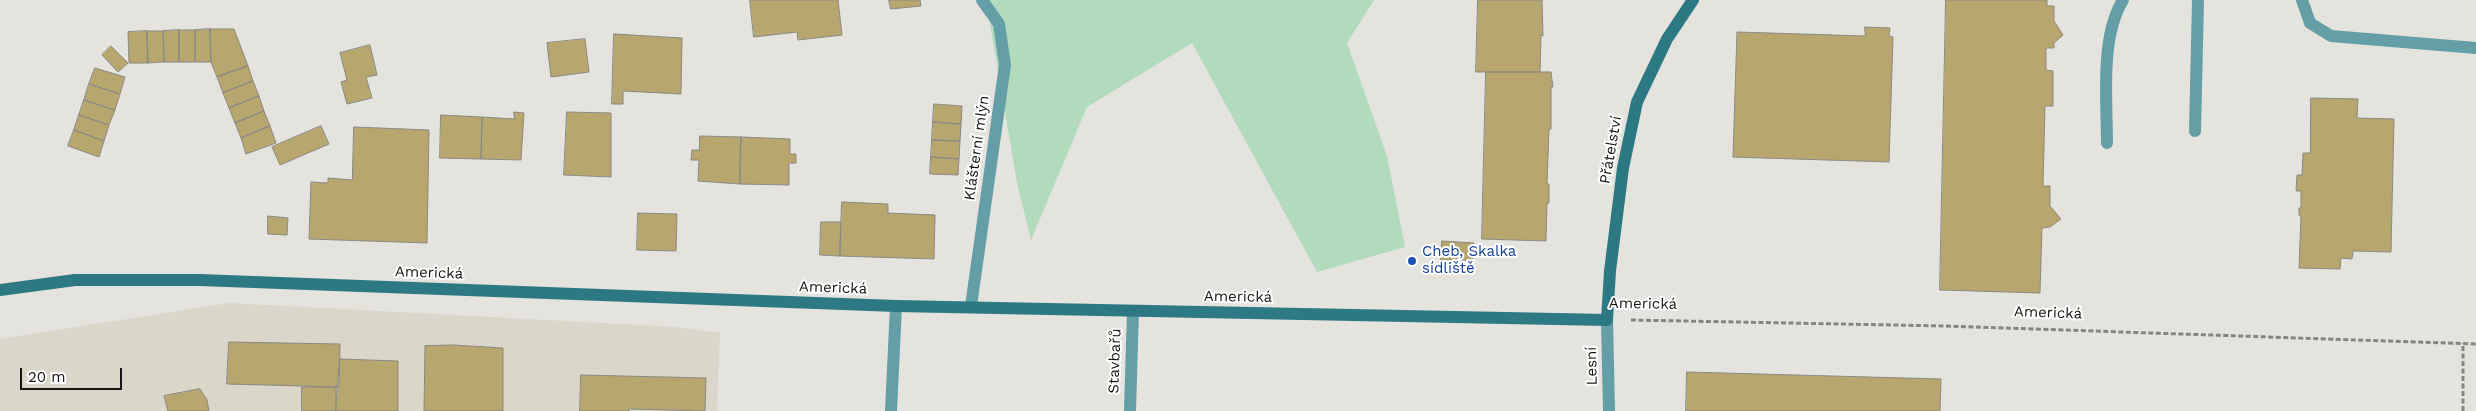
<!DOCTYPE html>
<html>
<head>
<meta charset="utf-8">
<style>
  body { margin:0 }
  #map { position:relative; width:2476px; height:411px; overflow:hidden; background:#e4e3dd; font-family:"Work Sans",sans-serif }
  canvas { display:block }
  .scale { position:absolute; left:20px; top:368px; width:102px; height:22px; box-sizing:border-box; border:2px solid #171614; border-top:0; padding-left:6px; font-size:15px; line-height:18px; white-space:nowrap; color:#171614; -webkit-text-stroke:4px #fff; paint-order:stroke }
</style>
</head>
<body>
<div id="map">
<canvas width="2476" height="411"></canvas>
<div class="scale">20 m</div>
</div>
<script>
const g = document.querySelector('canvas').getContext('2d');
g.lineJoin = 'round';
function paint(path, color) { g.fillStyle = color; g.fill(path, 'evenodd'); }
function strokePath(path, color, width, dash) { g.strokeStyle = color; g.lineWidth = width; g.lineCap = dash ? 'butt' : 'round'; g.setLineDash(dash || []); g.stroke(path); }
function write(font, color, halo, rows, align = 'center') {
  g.font = font + ' "Work Sans",sans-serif'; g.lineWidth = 4; g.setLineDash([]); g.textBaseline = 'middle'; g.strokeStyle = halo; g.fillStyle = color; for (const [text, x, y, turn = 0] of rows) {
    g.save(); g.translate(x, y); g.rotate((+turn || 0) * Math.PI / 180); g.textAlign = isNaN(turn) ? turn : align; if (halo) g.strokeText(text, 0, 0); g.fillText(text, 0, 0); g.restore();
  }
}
paint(new Path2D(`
  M229 303 677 327 720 333 717 411H0V339Z`), '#dad6c9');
paint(new Path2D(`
  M986 0H1374L1347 43 1387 156 1405 247 1317 272 1192 43 1087 107 1031 240 1017 183Z`), '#b1dbbc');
const building = new Path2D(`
  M750 0H838L842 35 798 40 797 32 754 37Z
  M889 0H920L921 6 891 9Z
  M1478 0H1542L1543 36 1541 35 1540 72H1476Z
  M1946 0H2047V6H2054V21L2063 35 2054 43V48H2046V70L2053 71V106H2045L2043 186H2050V206L2061 219 2050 227 2042 228 2040 293 1940 290Z
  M1865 27 1890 28 1889 36 1893 37 1889 162 1733 157 1737 32 1865 36Z
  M210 29 211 62H195V30Z
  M210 29H234L248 66 217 77 211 62Z
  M179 30V62H164L163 31Z
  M179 30H195V62H179Z
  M147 31H163L164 62 148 63Z
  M147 31 148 63H129L128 32Z
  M614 34 682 38 681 94 623 91V104H612Z
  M585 39 589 72 551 77 547 43Z
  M370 45 377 75 366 77 372 98 347 104 341 82 347 80 340 53Z
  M111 46 128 63 118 72 102 55Z
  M248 66 253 81 223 93 217 77Z
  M95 68 125 77 120 94 89 84Z
  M1486 72H1551L1553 87H1551V129H1549L1547 184H1549V203H1547L1546 241 1482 239Z
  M253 81 259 96 229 108 223 93Z
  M89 84 120 94 115 110 84 100Z
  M259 96 264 111 235 123 229 108Z
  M2311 98 2358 99 2357 118 2394 119 2391 252 2353 251 2352 259 2341 258 2340 269 2299 268 2301 216 2299 215V208H2301V191H2296L2297 175H2302L2303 153H2310Z
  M84 100 115 110 109 125 79 115Z
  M934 104 962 106 961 124 933 122Z
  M264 111 270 126 241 138 235 123Z
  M514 112 524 113 521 160 481 159 482 117 514 119Z
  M567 112 611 113V177L564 175Z
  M79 115 109 125 104 141 74 130Z
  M441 115 482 117 481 159 440 158Z
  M933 122 961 124 960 141 932 140Z
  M270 126 276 143 246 154 241 138Z
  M321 126 329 144 280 165 272 147Z
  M354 127 429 130 427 243 309 239 311 182 328 183V178L352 180Z
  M74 130 104 141 99 157 68 146Z
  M700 136 741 137 740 184 698 181 699 160H691L692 150H699Z
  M741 137 790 139V154H796V163H789V185L740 184Z
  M932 140 960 141 959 159 931 157Z
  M931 157 959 159 958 175 930 174Z
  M842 202 888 204V213L935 215 934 259 840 256Z
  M638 213 677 214 676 251 637 250Z
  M268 216 288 218 287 235 268 234Z
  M821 222H841L840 256 820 255Z
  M1442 241 1474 243 1473 260H1441Z
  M229 342 340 344 339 387 227 384Z
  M454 345 503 348V411H424L425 346Z
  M340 359 398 361V411H336Z
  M1687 372 1941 379 1940 411H1686Z
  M581 375 706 378 705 411 629 409V411H580Z
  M302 387H336V411H302Z
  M200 389 207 400 209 411H168L164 396Z`);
paint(building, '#b7a66d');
strokePath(building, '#8b8984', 1);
strokePath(new Path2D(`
  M1631 320 1945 326 2476 344
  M2463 411V343`), '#868581', 3, [5, 2.5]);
strokePath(new Path2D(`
  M2302 0 2310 23 2331 36 2476 48
  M2195 131 2198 0
  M2107 143C2107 100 2100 37 2123 0`), '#649ea6', 12);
strokePath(new Path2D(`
  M971 306 1005 65 999 24 982 0
  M1607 320 1609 411
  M891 411 896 306
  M1130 411 1133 311`), '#649ea6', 12);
strokePath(new Path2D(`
  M0 290 75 280H200L896 306 1607 320 1610 271 1623 168 1637 102 1667 39 1693 0`), '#2c7983', 12);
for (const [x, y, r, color] of [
  [1412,261,5,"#1a4fb4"]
]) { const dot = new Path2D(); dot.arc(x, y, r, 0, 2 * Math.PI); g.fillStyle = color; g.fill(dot); strokePath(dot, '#fff', 2); }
write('15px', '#171614', '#fff', [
  ["Klášterní mlýn",977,148,-82],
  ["Přátelství",1611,150,-80],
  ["Americká",429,273,2],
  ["Americká",833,288,2],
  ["Americká",1238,297,1],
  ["Americká",1643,304,1],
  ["Americká",2048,313,2],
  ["Stavbařů",1115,361,-88],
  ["Lesní",1592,366,-91]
]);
write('15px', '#164399', '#fff', [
  ["Cheb, Skalka",1422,252],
  ["sídliště",1422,269]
], 'left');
</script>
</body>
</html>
